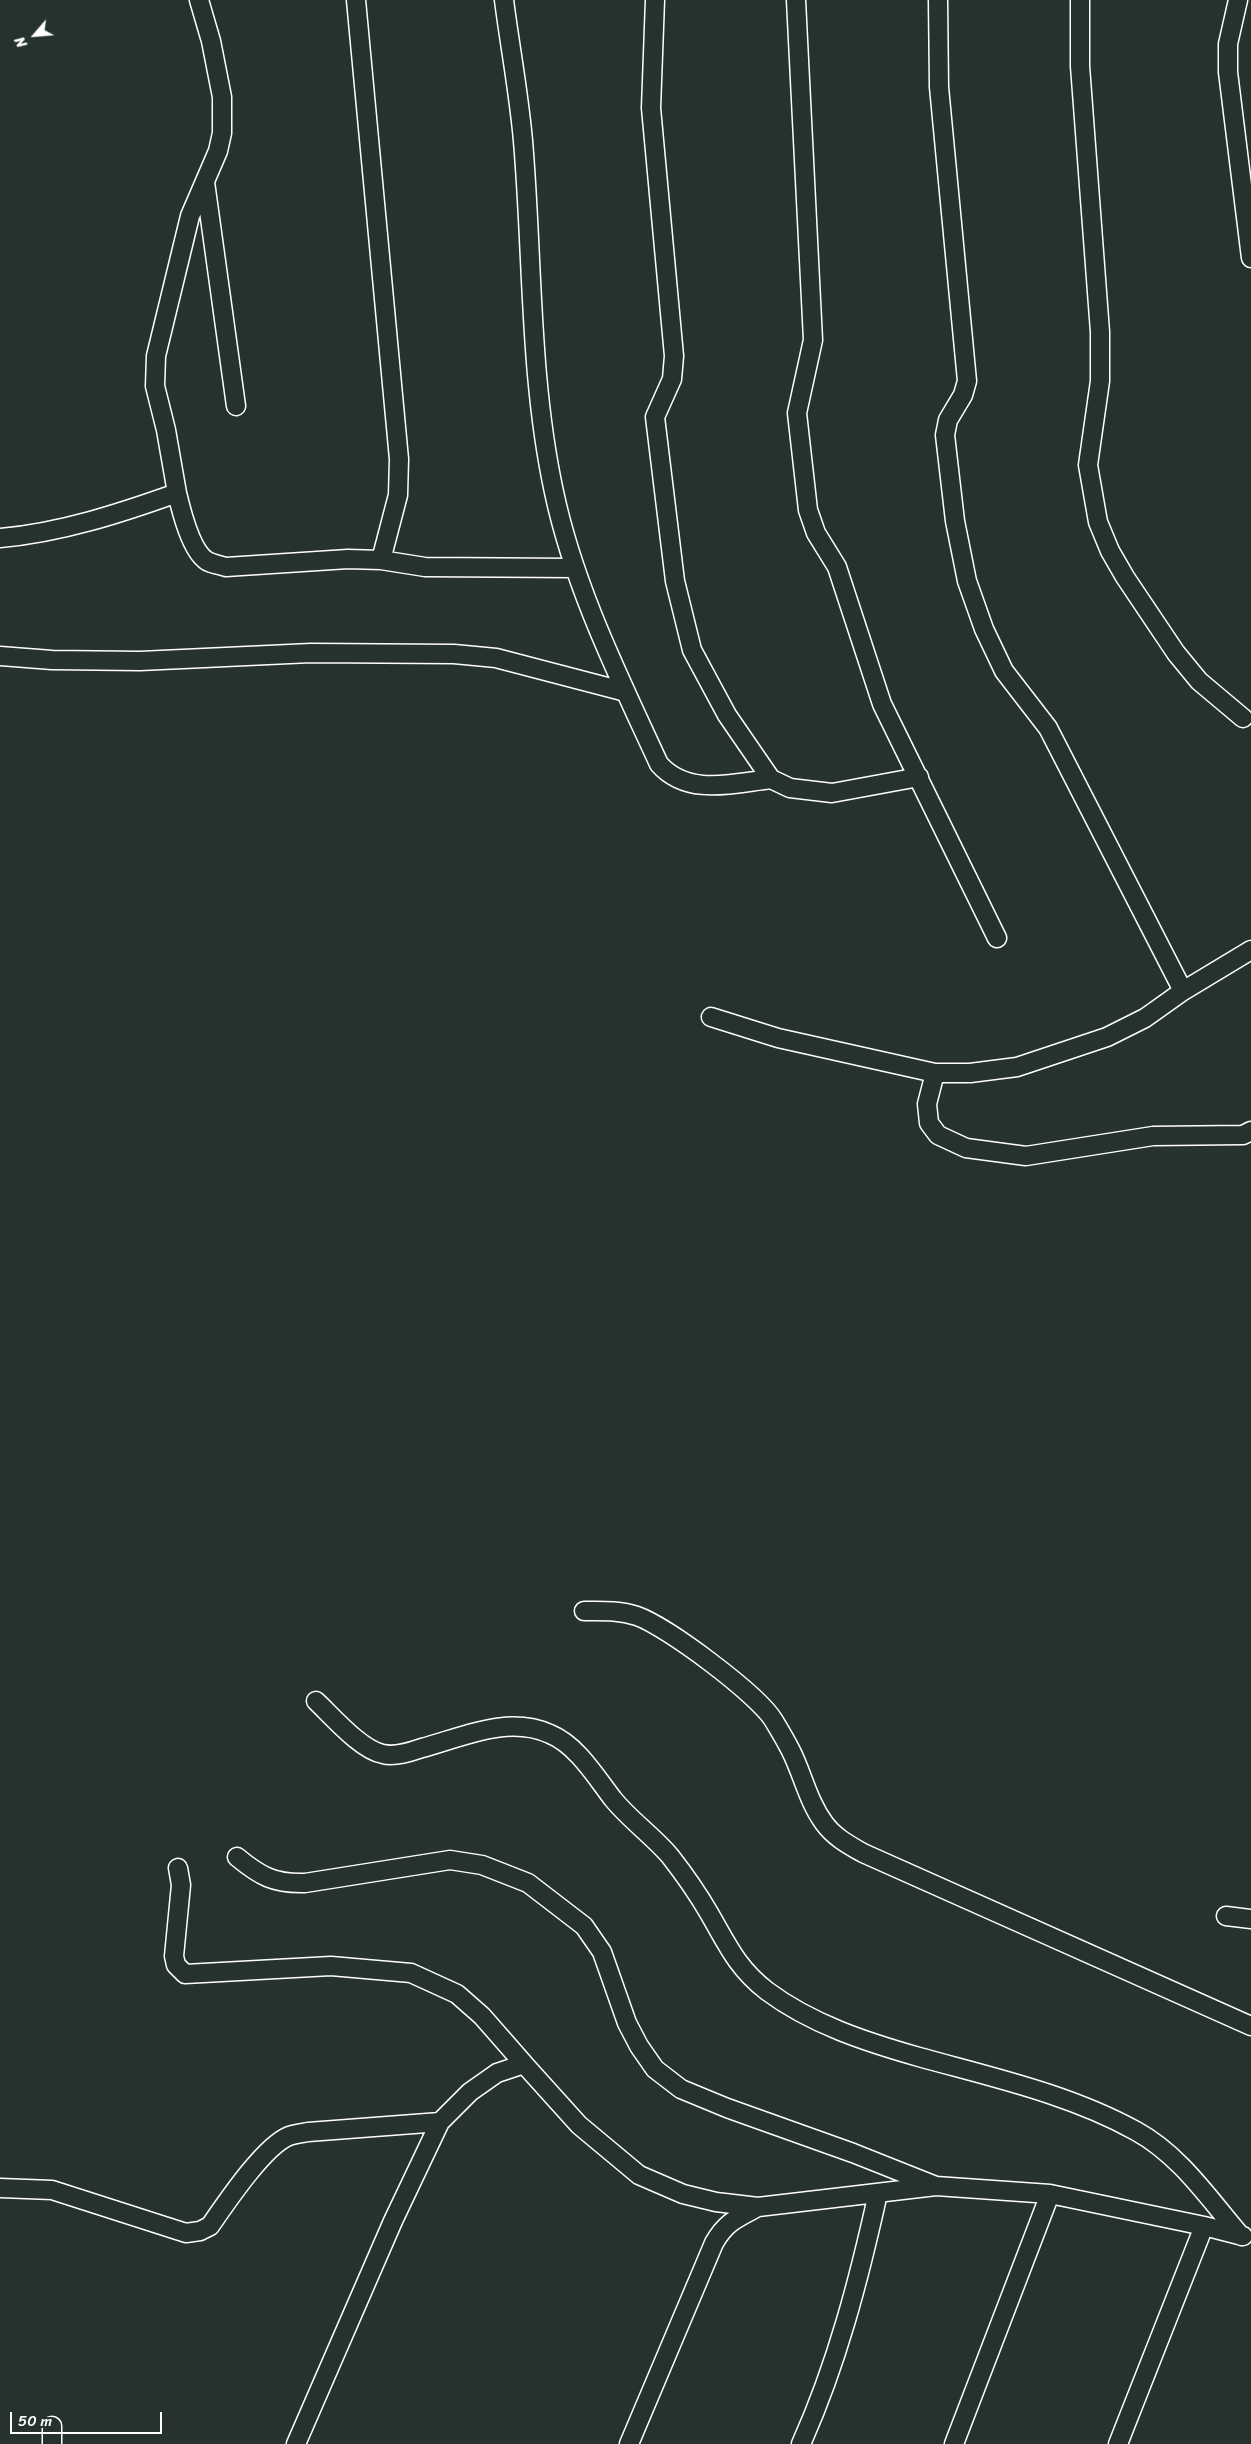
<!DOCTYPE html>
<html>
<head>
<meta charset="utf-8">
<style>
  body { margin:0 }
  #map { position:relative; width:1251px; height:2444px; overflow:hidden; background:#26332d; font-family:Sriracha,sans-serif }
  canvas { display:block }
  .north { position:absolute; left:10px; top:10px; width:50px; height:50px; -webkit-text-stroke:4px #26332d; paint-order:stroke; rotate:243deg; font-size:14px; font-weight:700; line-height:20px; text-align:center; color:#fff }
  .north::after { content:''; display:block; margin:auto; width:18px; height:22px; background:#fff; clip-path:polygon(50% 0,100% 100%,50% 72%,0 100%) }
  .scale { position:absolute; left:10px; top:2412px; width:152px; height:22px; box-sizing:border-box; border:2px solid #fff; border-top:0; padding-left:6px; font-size:15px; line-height:18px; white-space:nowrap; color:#fff; -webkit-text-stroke:4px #26332d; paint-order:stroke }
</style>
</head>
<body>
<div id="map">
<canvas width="1251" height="2444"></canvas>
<div class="north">N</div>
<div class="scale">50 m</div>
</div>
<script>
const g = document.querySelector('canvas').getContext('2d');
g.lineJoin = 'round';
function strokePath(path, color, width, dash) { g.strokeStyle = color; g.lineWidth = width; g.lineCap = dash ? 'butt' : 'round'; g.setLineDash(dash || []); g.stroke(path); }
const street = new Path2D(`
  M356 0 399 459 398 495 381 560
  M504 0C510 47 519 94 523 141 533 258 529 376 554 492 574 587 619 677 659 764 688 797 734 783 771 779
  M655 0 651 108 674 356 672 379 655 417 675 581 692 650 727 715 771 779 790 788 832 793 919 777
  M796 0 813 340 797 413 808 510 816 533 837 567 882 704 997 938
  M938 0 939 87 967 381 963 395 948 420 945 435 955 521 967 581 984 629 1004 671 1048 728 1183 991
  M1080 0V66L1100 332V381L1088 465 1098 522 1110 551 1125 577 1176 653 1199 681 1243 718
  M1238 0 1228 44V72L1251 258
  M205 182 236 406
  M177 493 166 430 155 386 156 356 190 216 218 151 222 133V97L211 41 199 0
  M0 538C60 533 121 513 177 493 181 510 191 551 207 561 212 564 220 565 226 567L348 559 381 560 425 567 574 568
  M0 656 52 660 140 661 311 653 454 654 496 658 626 692
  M711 1017 778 1038 935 1073H970L1017 1067 1107 1037 1145 1018 1183 991 1251 950
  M935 1073 927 1104 929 1123 938 1135 966 1148 1026 1156 1153 1136 1243 1135 1251 1131
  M584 1611C602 1611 619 1610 637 1616 666 1626 759 1695 774 1721 780 1731 786 1741 791 1751 803 1775 808 1801 824 1823 834 1837 849 1845 863 1853L1251 2026
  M316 1701C332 1716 361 1750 383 1754 395 1757 410 1752 422 1748 463 1737 508 1715 550 1734 577 1745 596 1777 613 1799 630 1820 653 1836 670 1856 684 1874 698 1894 709 1913 727 1944 737 1968 767 1991 811 2024 866 2042 919 2057 991 2077 1069 2094 1136 2131 1180 2155 1209 2199 1241 2236
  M237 1857C260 1876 274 1884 305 1883L450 1860 482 1865 528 1883 584 1926 602 1952 627 2023 639 2046 655 2069 681 2089 727 2108 853 2153 936 2186
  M178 1868 181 1885 174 1956 176 1965 185 1974 331 1966 411 1973 457 1994 482 2016 524 2064
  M1226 1916 1251 1919
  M0 2188 52 2190 186 2233 200 2231 210 2226C226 2203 264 2146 289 2136 294 2134 302 2133 308 2132L440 2122
  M52 2426V2444
  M296 2444 393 2221 440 2122 470 2092 497 2073 524 2064 579 2125 639 2175 683 2194 716 2202 758 2207
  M629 2444 714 2243C726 2222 737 2218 758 2207L936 2186 1050 2194 1204 2226 1243 2236
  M801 2444C837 2364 859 2279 878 2193
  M954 2444 1050 2194
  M1118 2444 1204 2226`);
strokePath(street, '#fff', 21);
strokePath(street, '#26332d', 18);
</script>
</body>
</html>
